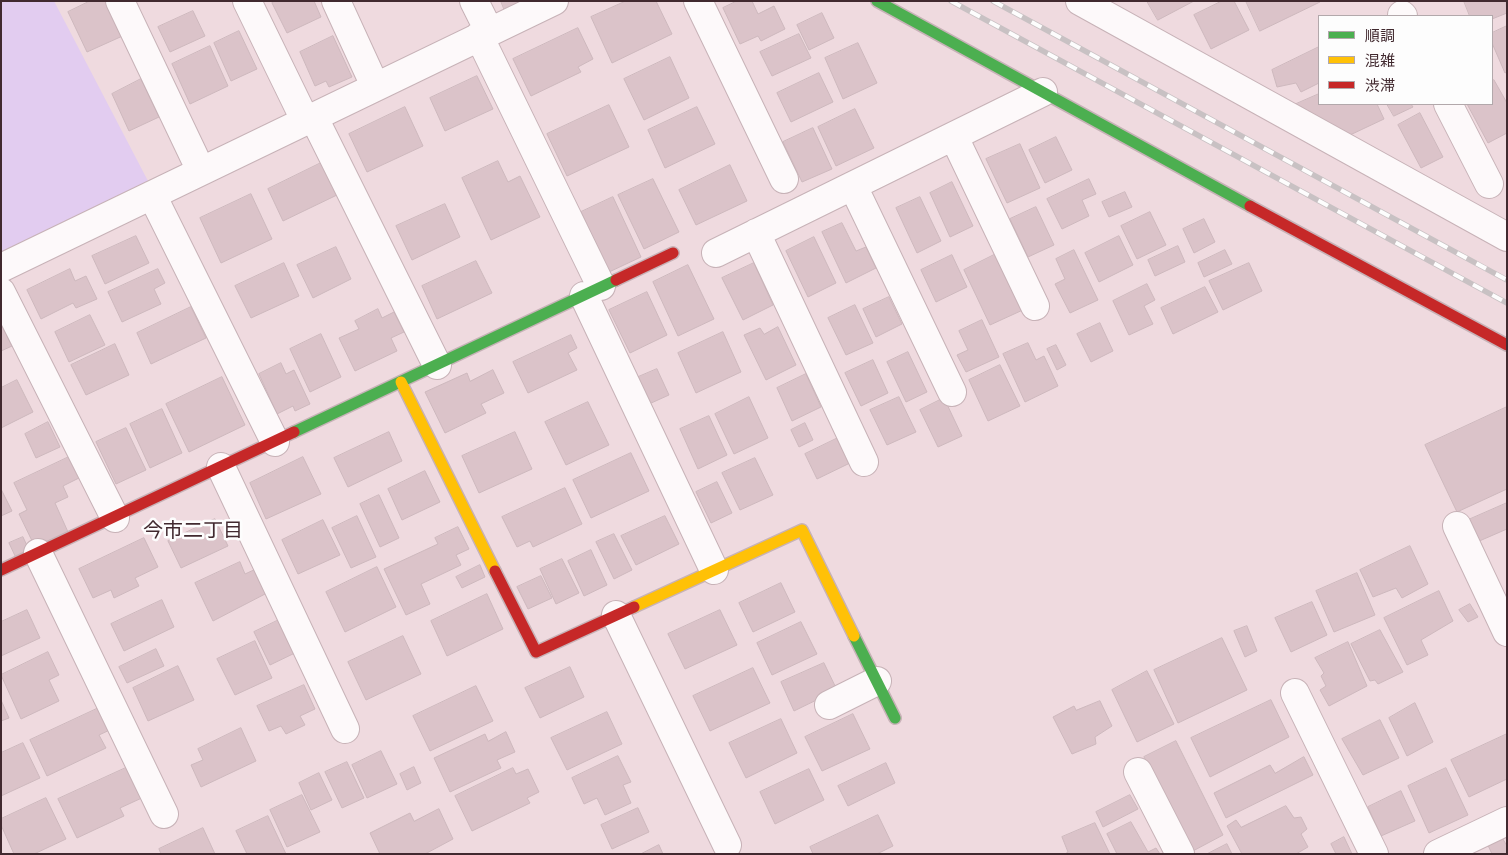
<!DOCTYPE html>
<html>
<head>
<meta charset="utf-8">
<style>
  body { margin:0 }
  #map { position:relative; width:1508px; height:855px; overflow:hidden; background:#efdadf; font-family:Mulish,"Noto Sans JP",sans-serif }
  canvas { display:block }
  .frame { position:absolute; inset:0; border:2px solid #41292f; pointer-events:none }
  .legend { position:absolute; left:1318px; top:15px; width:175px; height:90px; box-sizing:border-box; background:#fdfdfd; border:1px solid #b2a8ab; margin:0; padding:6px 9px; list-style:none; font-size:15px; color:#41292f }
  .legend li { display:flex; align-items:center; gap:10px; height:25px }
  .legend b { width:25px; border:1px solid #b2a8ab }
</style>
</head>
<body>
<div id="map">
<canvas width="1508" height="855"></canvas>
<div class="frame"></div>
<ul class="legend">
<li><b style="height:6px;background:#4caf50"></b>順調</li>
<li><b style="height:6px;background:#ffc107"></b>混雑</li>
<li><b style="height:6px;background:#c62828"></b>渋滞</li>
</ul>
</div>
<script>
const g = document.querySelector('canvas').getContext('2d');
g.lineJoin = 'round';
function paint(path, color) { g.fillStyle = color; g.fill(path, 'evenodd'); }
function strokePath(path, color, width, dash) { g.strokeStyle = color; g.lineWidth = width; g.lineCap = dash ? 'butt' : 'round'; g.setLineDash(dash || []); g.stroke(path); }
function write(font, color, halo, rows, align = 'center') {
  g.font = font + ' Mulish,"Noto Sans JP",sans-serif'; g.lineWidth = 5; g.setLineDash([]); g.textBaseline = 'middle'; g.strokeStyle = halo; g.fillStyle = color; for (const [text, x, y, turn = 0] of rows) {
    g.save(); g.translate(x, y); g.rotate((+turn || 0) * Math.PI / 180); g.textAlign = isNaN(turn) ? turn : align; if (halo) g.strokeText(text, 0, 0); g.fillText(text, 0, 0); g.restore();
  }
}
paint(new Path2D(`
  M1 1H54L148 181 1 253Z`), '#e2ccf0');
const building = new Path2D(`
  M90 1H111L127 34 87 52 68 12Z
  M276 1H314L321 17 287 33 272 3Z
  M501 1H526L505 11Z
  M626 1H656L672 34 612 63 591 17Z
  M737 1H752L758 14 774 6 785 29 761 41 758 36 740 44 723 8Z
  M1147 1H1194L1158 20Z
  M1222 1H1234L1249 30 1211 49 1194 15Z
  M1246 1H1320V2L1260 31Z
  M1464 1H1506L1507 13 1492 19V16H1470Z
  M193 11 205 36 170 52 158 27Z
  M822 13 834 38 809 50 797 25Z
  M1507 26V72L1505 73 1492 43V33Z
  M578 28 593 59 578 67 581 72 531 96 513 59Z
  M239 31 257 69 231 81 214 43Z
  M799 34 811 58 772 76 760 52Z
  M333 36 352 77 329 87 326 81 315 86 300 52Z
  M858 43 877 83 843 99 825 58Z
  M210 46 228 86 190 104 172 64Z
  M1319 47V83L1301 92 1296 83 1277 87 1272 70Z
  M670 57 689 98 644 120 624 79Z
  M819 73 833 102 791 122 777 93Z
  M477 76 493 109 445 131 430 98Z
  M141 79 159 117 129 131 112 94Z
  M1494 80 1507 103V133L1488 143 1467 104H1492V81Z
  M1319 94V104H1377L1384 119 1350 135 1296 104Z
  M1387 104H1411L1413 107 1394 116Z
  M609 105 629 147 567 176 547 134Z
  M405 107 423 146 367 172 349 134Z
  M697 107 715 144 665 168 648 130Z
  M855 109 874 148 836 166 818 127Z
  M1420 113 1443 157 1421 168 1398 125Z
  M813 128 832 169 802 182 783 142Z
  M1056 137 1072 170 1045 183 1029 150Z
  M1020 144 1040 188 1007 203 986 159Z
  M498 161 508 182 520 176 540 217 491 240 462 178Z
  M321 163 337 195 283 221 268 189Z
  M730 165 747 201 696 225 679 190Z
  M653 179 679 232 644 249 618 195Z
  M1089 179 1096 194 1082 200 1089 216 1062 229 1047 199Z
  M952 182 973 226 950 237 930 193Z
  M1125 192 1132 207 1109 217 1102 202Z
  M251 194 272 239 221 263 200 218Z
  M613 197 641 257 609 272 581 212Z
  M920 197 941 241 917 253 896 208Z
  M445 204 460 237 412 260 396 226Z
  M1036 207 1054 245 1028 257 1010 219Z
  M1150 212 1166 245 1137 259 1121 226Z
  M1204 219 1215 242 1194 253 1183 229Z
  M842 223 856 251 866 247 876 268 846 283 822 232Z
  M136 236 149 263 105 284 92 256Z
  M1119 236 1133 265 1099 282 1085 253Z
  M814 237 836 283 808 297 786 251Z
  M1178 246 1185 262 1155 276 1148 260Z
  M336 247 351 279 313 298 297 265Z
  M1074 250 1098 300 1070 313 1055 284 1065 279 1056 259Z
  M1225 250 1232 264 1204 277 1198 263Z
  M998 253 1025 309 990 325 964 270Z
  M952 255 967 287 936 302 921 270Z
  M476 261 492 293 437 319 422 286Z
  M284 263 299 296 251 318 235 286Z
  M754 263 773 305 743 320 722 278Z
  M1249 263 1262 291 1223 310 1209 281Z
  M688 265 714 319 678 336 653 282Z
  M70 269 75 281 86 276 97 299 76 308 73 303 41 319 27 290Z
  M158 269 165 283 154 289 161 304 122 322 108 292Z
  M1147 284 1155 300 1144 306 1153 324 1129 335 1113 301Z
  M1205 287 1218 312 1173 334 1161 308Z
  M647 292 667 335 630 353 609 310Z
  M889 297 902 324 876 337 863 309Z
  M855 305 873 343 846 355 828 318Z
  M191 307 206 338 151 364 137 333Z
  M378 309 382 318 394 312 404 332 391 338 397 351 355 371 339 338 359 329 355 321Z
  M90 315 105 345 69 362 55 332Z
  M982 320 999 357 966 372 957 355 968 350 959 331Z
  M1 323 12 346 1 351Z
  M1100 323 1113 351 1091 362 1077 334Z
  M778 327 796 365 766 380 744 335 760 328 764 334Z
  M723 332 741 372 696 393 678 353Z
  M321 334 341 377 310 392 290 349Z
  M571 335 577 348 568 353 577 370 528 393 513 362Z
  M1028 343 1036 360 1044 356 1058 386 1025 402 1003 354Z
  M115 344 129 375 86 395 71 365Z
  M1056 345 1066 365 1057 370 1047 349Z
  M908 352 927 392 906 402 887 362Z
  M873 360 888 393 861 406 845 373Z
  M281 363 286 374 294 370 310 404 295 411 293 406 277 414 259 374Z
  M1000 365 1020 406 988 421 969 380Z
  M657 369 669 395 649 404 636 378Z
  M493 370 504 393 481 404 486 413 445 433 425 392 467 373 470 381Z
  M806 374 821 407 792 421 777 388Z
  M222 377 245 425 189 452 166 404Z
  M17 380 33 412 1 428V388Z
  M749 397 768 438 734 454 715 414Z
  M899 397 916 432 887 445 870 410Z
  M944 398 962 436 938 447 920 410Z
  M588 402 609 445 566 465 545 422Z
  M1507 407V489L1457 512 1425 445Z
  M162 409 182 453 150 468 130 424Z
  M709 416 727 455 698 469 680 429Z
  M48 422 60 447 36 458 25 434Z
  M805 423 813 440 799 447 791 430Z
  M126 428 146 470 116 484 96 442Z
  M389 432 402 461 348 487 334 458Z
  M515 432 532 469 479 493 462 456Z
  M838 438 850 463 817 479 805 454Z
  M631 453 649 491 591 518 573 480Z
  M71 456 81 477 63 486 68 497 55 503 68 532 35 547 19 514 27 510 14 483Z
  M303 457 321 494 266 519 250 483Z
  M755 458 773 495 740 510 722 473Z
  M425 471 440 502 402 520 388 489Z
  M717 482 732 513 711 523 696 492Z
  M565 488 582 524 533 547 530 541 517 547 502 517Z
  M1 489 12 511 1 516Z
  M379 495 399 538 380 547 360 504Z
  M1507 503V529L1477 542 1466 521Z
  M357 516 376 557 351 568 332 528Z
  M665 516 679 544 636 565 621 536Z
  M215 519 228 546 181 568 168 541Z
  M323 520 340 555 298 574 282 540Z
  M458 527 469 549 456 555 461 565 421 584 430 604 406 615 384 569 438 544 435 538Z
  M614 534 632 570 614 579 596 542Z
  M23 537 30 552 16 558 9 543Z
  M144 538 158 567 135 578 139 586 114 598 111 590 93 598 79 569Z
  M1410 546 1428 584 1402 598 1396 588 1373 597 1360 570Z
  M591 550 607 585 584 596 568 561Z
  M562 559 579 593 556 604 540 569Z
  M240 562 245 574 256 569 267 593 213 621 195 583Z
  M480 565 485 577 462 588 456 577Z
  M377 567 396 607 345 632 326 592Z
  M1357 573 1375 615 1334 632 1316 591Z
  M541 576 552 598 528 609 517 587Z
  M781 583 795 612 753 632 739 603Z
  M1439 591 1453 621 1421 640 1428 655 1407 665 1384 618Z
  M487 594 503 629 447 656 431 621Z
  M162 600 174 627 124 651 111 624Z
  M1312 602 1327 635 1291 652 1275 618Z
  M1470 604 1478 617 1468 622 1459 610Z
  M27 610 40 638 1 656V622Z
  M720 610 737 645 685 669 668 634Z
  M281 619 297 652 270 665 254 632Z
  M801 622 817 654 772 675 757 643Z
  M1247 626 1257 651 1245 657 1234 631Z
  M1380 630 1403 672 1378 684 1375 680 1370 681 1351 644Z
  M403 636 421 674 366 700 348 662Z
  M1222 638 1247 690 1178 723 1154 670Z
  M255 641 272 678 235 695 217 659Z
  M1348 642 1367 686 1329 706 1320 690 1326 686 1321 676 1324 673 1315 658Z
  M156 649 164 666 127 683 119 667Z
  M48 652 59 675 49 680 59 701 21 719 1 675Z
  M824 663 837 690 794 711 781 682Z
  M178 666 194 700 148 721 133 688Z
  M570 667 584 697 540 718 525 688Z
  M753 668 770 703 710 731 693 696Z
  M1147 671 1174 724 1137 742 1112 690Z
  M304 685 315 709 300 716 305 725 286 734 281 726 269 731 257 706Z
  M476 686 493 721 430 751 413 716Z
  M1 700 9 718 1 721Z
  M1271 700 1289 737 1210 777 1191 738Z
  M1100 701 1112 726 1095 737 1096 744 1072 754 1053 717 1074 706 1076 710Z
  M1415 703 1433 742 1407 756 1389 718Z
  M103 706 114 728 99 735 106 748 47 776 30 740Z
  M607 712 622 744 567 770 551 738Z
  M853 714 870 749 822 771 805 737Z
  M781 719 797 753 746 778 729 743Z
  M1380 720 1399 758 1363 775 1342 739Z
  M241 728 256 761 201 787 191 765 203 760 198 749Z
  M506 732 515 752 497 760 501 768 450 792 434 758 485 734 488 741Z
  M1507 734V779L1469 797 1451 760Z
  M1176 741 1223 835 1191 852 1144 757Z
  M23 743 40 778 1 796V753Z
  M381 751 397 784 367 798 352 765Z
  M618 756 631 782 623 785 631 803 605 815 597 798 584 804 572 778Z
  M1304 757 1313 775 1226 818 1214 793 1270 765 1275 773Z
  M347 762 364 798 342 808 325 772Z
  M886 763 895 783 848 806 838 786Z
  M130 766 144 797 120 808 124 816 77 838 58 799Z
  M414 767 421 783 407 790 400 774Z
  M513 768 516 774 528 769 539 792 527 798 530 803 472 831 455 796Z
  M1446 768 1468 815 1429 833 1408 786Z
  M809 769 824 800 775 824 760 792Z
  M319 773 332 800 311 810 299 783Z
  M1401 791 1415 821 1381 836 1368 807Z
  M302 795 320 832 287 847 270 810Z
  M1130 795 1138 809 1103 827 1096 812Z
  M46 798 66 839 34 854H14L1 825V819Z
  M1286 806 1294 818 1301 817 1307 829 1301 834 1308 847 1296 854H1242L1227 826 1236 820 1241 827Z
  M638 808 649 832 612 849 601 825Z
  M439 809 453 839 425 854H380L370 833 410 813 414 821Z
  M878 815 893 846 877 854H813L810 847Z
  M268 816 286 854H247L236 831Z
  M1131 822 1148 852 1156 848 1160 854H1117L1107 834Z
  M1095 823 1110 854H1065L1068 852 1062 837Z
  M203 828 215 854H161L159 849Z
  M1500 834 1507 846V854H1492L1486 841Z
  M1344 837 1352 854H1336L1331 844Z
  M1227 844 1232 854H1207Z
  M659 845 663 854H641Z`);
paint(building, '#dbc3c9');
strokePath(building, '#cdb8bd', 1);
const street = new Path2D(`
  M120 1 201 171
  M247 1 305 120
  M336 1 375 86
  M474 1 489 31
  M698 1 784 179
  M1080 1 1507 237
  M1402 15 1403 16
  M479 36 601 286
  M1448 104 1489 184
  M313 116 437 365
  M954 137 1035 306
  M853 186 952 392
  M152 195 275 442
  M756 233 864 462
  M716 253 1043 92
  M1 268 554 1
  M1 292 115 518
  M584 296 714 570
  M221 467 345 729
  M1457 526 1507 632
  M38 553 164 814
  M616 615 727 845
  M1295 693 1374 854
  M829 705 877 681
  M1138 772 1180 854
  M1438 854 1507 821`);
const fast = new Path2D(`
  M877 1 1250 206
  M294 432 616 280
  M854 636 895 718`);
const slow = new Path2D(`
  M401 382 495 571
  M634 607 802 530 854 636`);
const jam = new Path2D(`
  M1250 206 1507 345
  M616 280 673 253
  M1 570 294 432
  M495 571 536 652 634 607`);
strokePath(street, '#c7b2b7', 30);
strokePath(fast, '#c7b2b7', 14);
strokePath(slow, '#c7b2b7', 14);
strokePath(jam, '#c7b2b7', 14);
strokePath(street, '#fdf9fa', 28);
strokePath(fast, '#4caf50', 11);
strokePath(slow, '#ffc107', 11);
strokePath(jam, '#c62828', 11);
const rail = new Path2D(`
  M951 1 1507 303
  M993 1 1507 280`);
strokePath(rail, '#c8c1c3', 5.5);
strokePath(rail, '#fdfdfd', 4, [11]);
write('20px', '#41292f', '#fdfdfd', [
  ["今市二丁目",193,531]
]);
</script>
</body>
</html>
